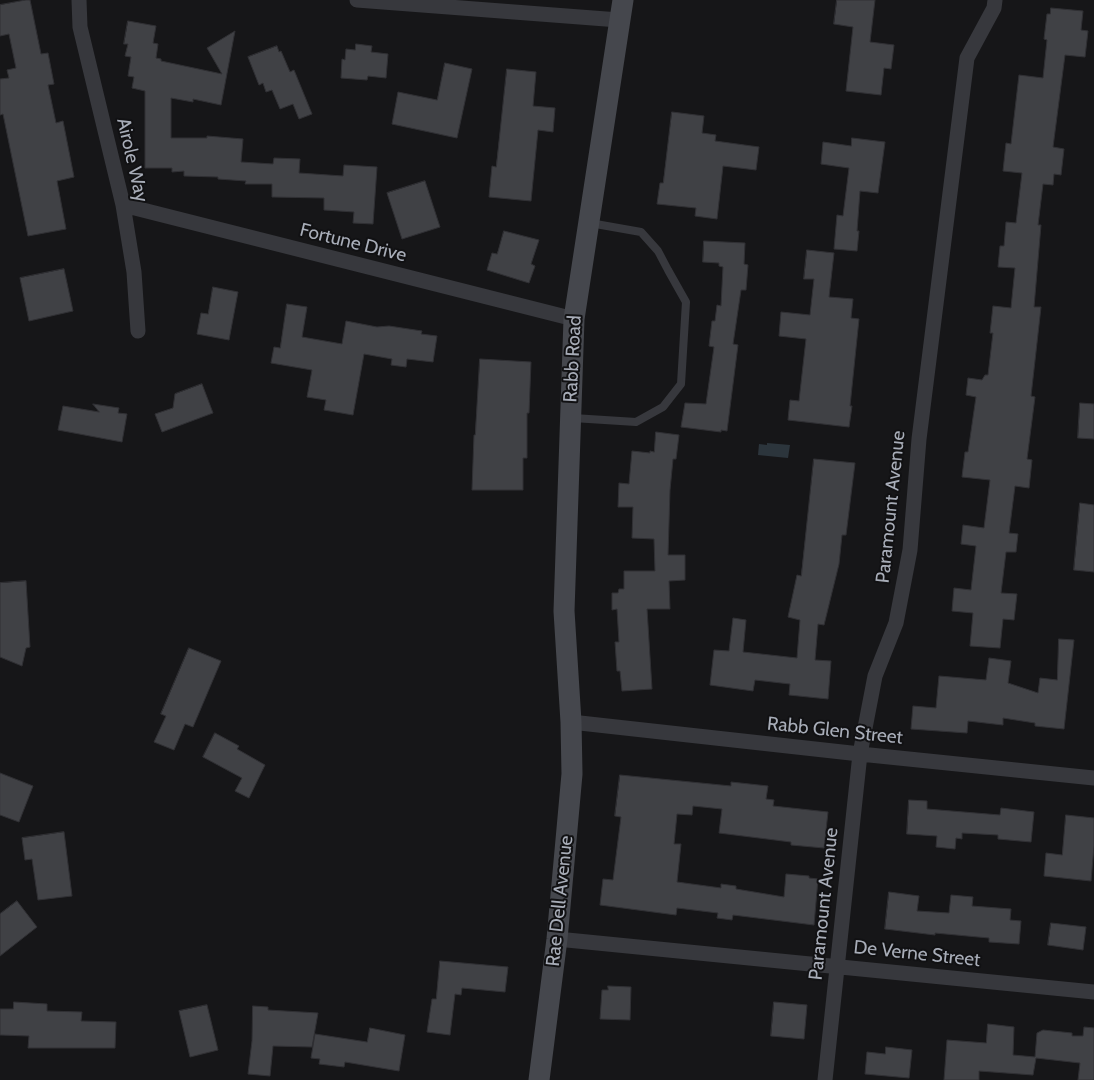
<!DOCTYPE html>
<html>
<head>
<meta charset="utf-8">
<style>
  body { margin:0 }
  canvas { display:block; background:#161618 }
</style>
</head>
<body>
<canvas width="1094" height="1080"></canvas>
<script>
const g = document.querySelector('canvas').getContext('2d');
g.lineJoin = 'round';
function paint(path, color) { g.fillStyle = color; g.fill(path, 'evenodd'); }
function strokePath(path, color, width, dash) { g.strokeStyle = color; g.lineWidth = width; g.lineCap = dash ? 'butt' : 'round'; g.setLineDash(dash || []); g.stroke(path); }
function write(font, color, halo, rows, align = 'center') {
  g.font = font + ' Cabin,sans-serif'; g.lineWidth = 4; g.setLineDash([]); g.textBaseline = 'middle'; g.strokeStyle = halo; g.fillStyle = color; for (const [text, x, y, turn = 0] of rows) {
    g.save(); g.translate(x, y); g.rotate((+turn || 0) * Math.PI / 180); g.textAlign = isNaN(turn) ? turn : align; if (halo) g.strokeText(text, 0, 0); g.fillText(text, 0, 0); g.restore();
  }
}
paint(new Path2D(`
  M767 443 790 445 788 458 758 455 759 444 767 445Z`), '#2c353c');
const building = new Path2D(`
  M26 0H30L41 54 48 53 54 84 48 85 56 123 63 121 74 177 57 181 66 229 28 236 3 114 0 115V79L9 78 7 70 16 68 9 34 0 36V5Z
  M837 0H875L870 42 894 45 891 69 884 68 881 95 846 91 853 27 834 24Z
  M1051 8 1083 11 1081 30 1088 31 1085 57 1065 55 1053 147 1064 149 1061 175 1054 174 1053 185 1043 184 1038 225H1041L1034 307H1041L1031 396 1035 397 1027 459 1032 460 1029 488 1015 486 1009 533 1018 534 1016 552H1006L1001 593 1017 594 1014 620 1003 619 1000 648 970 646 973 613 952 611 954 588 971 590 976 546 961 544 963 525 984 528 990 480 962 477 965 452H968L976 397 966 395 968 378 982 380 985 375H988L993 333H990L993 306 1011 308 1015 268 998 267 1000 246H1004L1006 222 1016 223 1022 173 1003 171 1006 143 1011 144 1019 75 1043 78 1047 40 1044 39 1047 14H1050Z
  M128 21 156 26 153 43 158 44 156 58 161 59V61L222 74 207 48 235 31 221 105 193 99V102L171 98V138H207V136L243 139 241 162 273 164 274 158 300 159 299 173 343 176 344 165 377 167 373 224 353 223 354 212 324 210V198L272 197V184H245L246 181 218 179V177L184 176V171L172 172V168H145V91L132 88 134 77 128 76 131 57 125 56 128 44H124Z
  M356 44 372 46 371 52 388 54 386 78 368 76 367 80 341 78 342 59 345 60 346 49 355 50Z
  M277 46 279 52 281 51 290 72 294 70 312 114 299 119 293 104 280 109 272 90 266 92 263 83 259 85 248 57Z
  M445 63 472 69 457 138 392 124 398 92 437 100Z
  M507 69 536 72 533 106 555 108 553 132 538 130 531 201 489 197 492 166 496 167Z
  M672 112 704 116 702 133 716 135 715 141 759 147 756 170 723 166 717 219 695 216 696 208 657 204 660 183H663Z
  M852 138 885 142 878 193 860 191 857 231H859L857 251 834 249 837 215 843 216 849 168 821 164 823 142 851 146Z
  M425 181 440 227 402 239 387 193Z
  M504 231 539 240 531 264 535 266 529 283 487 270 492 253 497 254Z
  M704 241 745 243 744 264 748 265 746 290H741L733 344 738 345 727 431 721 430V432L681 427 685 403 706 404 714 347 709 346 712 321H715L717 305 721 306 723 267 719 266V263L703 262Z
  M807 250 834 253 829 297 853 299 851 318 859 319 850 406H852L849 427 788 420 790 400 799 401 806 339 779 336 781 312 810 315 814 279H804Z
  M64 269 73 311 29 321 20 278Z
  M213 287 238 292 229 340 197 334 201 313 208 314Z
  M287 304 307 307 302 337 342 344 346 321 377 327 389 326 422 331 421 334 437 336 433 362 407 359 406 367 391 365 392 359 364 354 353 415 324 410 326 400 307 397 312 370 271 363 274 347 280 348Z
  M480 359 531 362 529 413H527V458H523V490H472L474 435H475Z
  M202 384 213 413 162 432 155 414 173 408 175 394Z
  M1080 403 1094 404V439L1078 438Z
  M93 404 119 408 118 413 127 414 122 442 58 430 63 406 99 412Z
  M656 432 679 435 676 459H673L670 490 668 555H685V580L669 581 670 609H647L652 689 622 691 620 671H617L615 642H619L617 609 612 610V593H618L619 589H624V571H655L654 539 632 538 633 507H618L619 483 629 484 632 451 650 453V451L654 452Z
  M814 459 855 463 846 535H842L839 564 824 625 818 624 815 660 831 661 828 699 789 695 790 684 755 680 753 691 710 685 714 650 729 651 733 618 746 620 743 652 797 658 800 620 788 617 797 575 801 576Z
  M1080 503 1094 505V572L1074 570Z
  M26 581 30 647 26 648 22 666 0 657V583Z
  M1059 639 1074 640 1064 729 1035 726V723L1003 718V725L968 721 967 733 911 729 913 706 936 708 939 676 986 680 989 658 1011 661 1008 683 1038 693 1040 678 1057 680Z
  M189 648 221 661 193 727 185 724 174 750 154 742 166 716 161 714Z
  M215 733 239 746 237 749 265 765 249 798 235 791 242 778 203 757Z
  M0 773 33 786 19 822 0 815Z
  M620 775 731 786V782L768 786 766 799 774 800 773 806 828 812 824 848 791 845V842L719 833 722 809 693 806 692 815 677 814 674 844H681L677 882 721 888V884L736 886V889L784 897 786 874 809 876V878L818 879 814 925 733 915 732 920 717 918 718 913 677 908 676 915 600 905 603 879 613 880 621 817 615 816Z
  M909 800 927 801V809L1000 815 1001 808 1034 812 1031 842 998 839V835L962 833V839L956 838 955 849 936 847 937 836 907 834Z
  M1066 815 1094 818V846L1091 881 1044 876 1046 853 1062 855Z
  M64 832 72 896 38 900 32 859 25 860 22 838Z
  M889 892 919 896 917 911 949 913 951 895 973 897 972 906 1011 909 1010 920 1021 921 1019 944 989 942V938L935 933V935L885 929Z
  M17 901 37 927 0 956V914Z
  M1051 923 1086 927 1083 950 1048 945Z
  M440 961 508 967 505 992 462 988 461 995 455 994 450 1035 427 1032 432 999H436Z
  M608 986 631 987 630 1020 600 1019 602 990H608Z
  M14 1002 47 1004V1011L82 1012 81 1021 116 1022 115 1048H28L29 1036 0 1035V1009H13Z
  M774 1002 807 1005 804 1039 771 1036Z
  M207 1005 218 1050 190 1057 179 1011Z
  M253 1006 268 1007V1010L318 1013 312 1047 273 1046 270 1076 248 1074 252 1041Z
  M988 1024 1014 1027 1013 1055 1035 1057 1037 1033 1043 1030 1072 1033V1036H1083L1084 1027 1094 1028V1080H1078L1080 1063 1036 1058 1033 1075 979 1071V1080H944L947 1040 986 1043Z
  M370 1028 405 1035 399 1071 345 1062 344 1067 319 1064 320 1059 311 1058 315 1034 367 1042Z
  M886 1047 912 1050 909 1078 865 1074 867 1052 885 1054Z`);
paint(building, '#404145');
strokePath(building, '#303034', 1);
strokePath(new Path2D(`
  M573 418 636 422 663 407 681 384 686 302 668 270 658 251 641 232 590 223`), '#37383d', 8);
strokePath(new Path2D(`
  M79 0 80 27 123 205 134 272 138 331
  M357 0 619 20
  M123 205 574 319
  M571 722 860 754 1094 778
  M557 939 1094 992
  M825 1080 860 754 875 676 896 623 910 550 919 439 967 58 994 8 995 0`), '#37383d', 15);
strokePath(new Path2D(`
  M539 1080 557 939 572 774 571 722 564 611 574 319 623 0`), '#45474d', 21);
write('19px', '#a8adb8', '#111113', [
  ["Airole Way",132,160,77],
  ["Fortune Drive",353,243,14],
  ["Rabb Road",573,359,-87],
  ["Paramount Avenue",891,507,-84],
  ["Rabb Glen Street",835,731,6],
  ["Rae Dell Avenue",560,901,-84],
  ["Paramount Avenue",824,904,-84],
  ["De Verne Street",917,954,6]
]);
</script>
</body>
</html>
